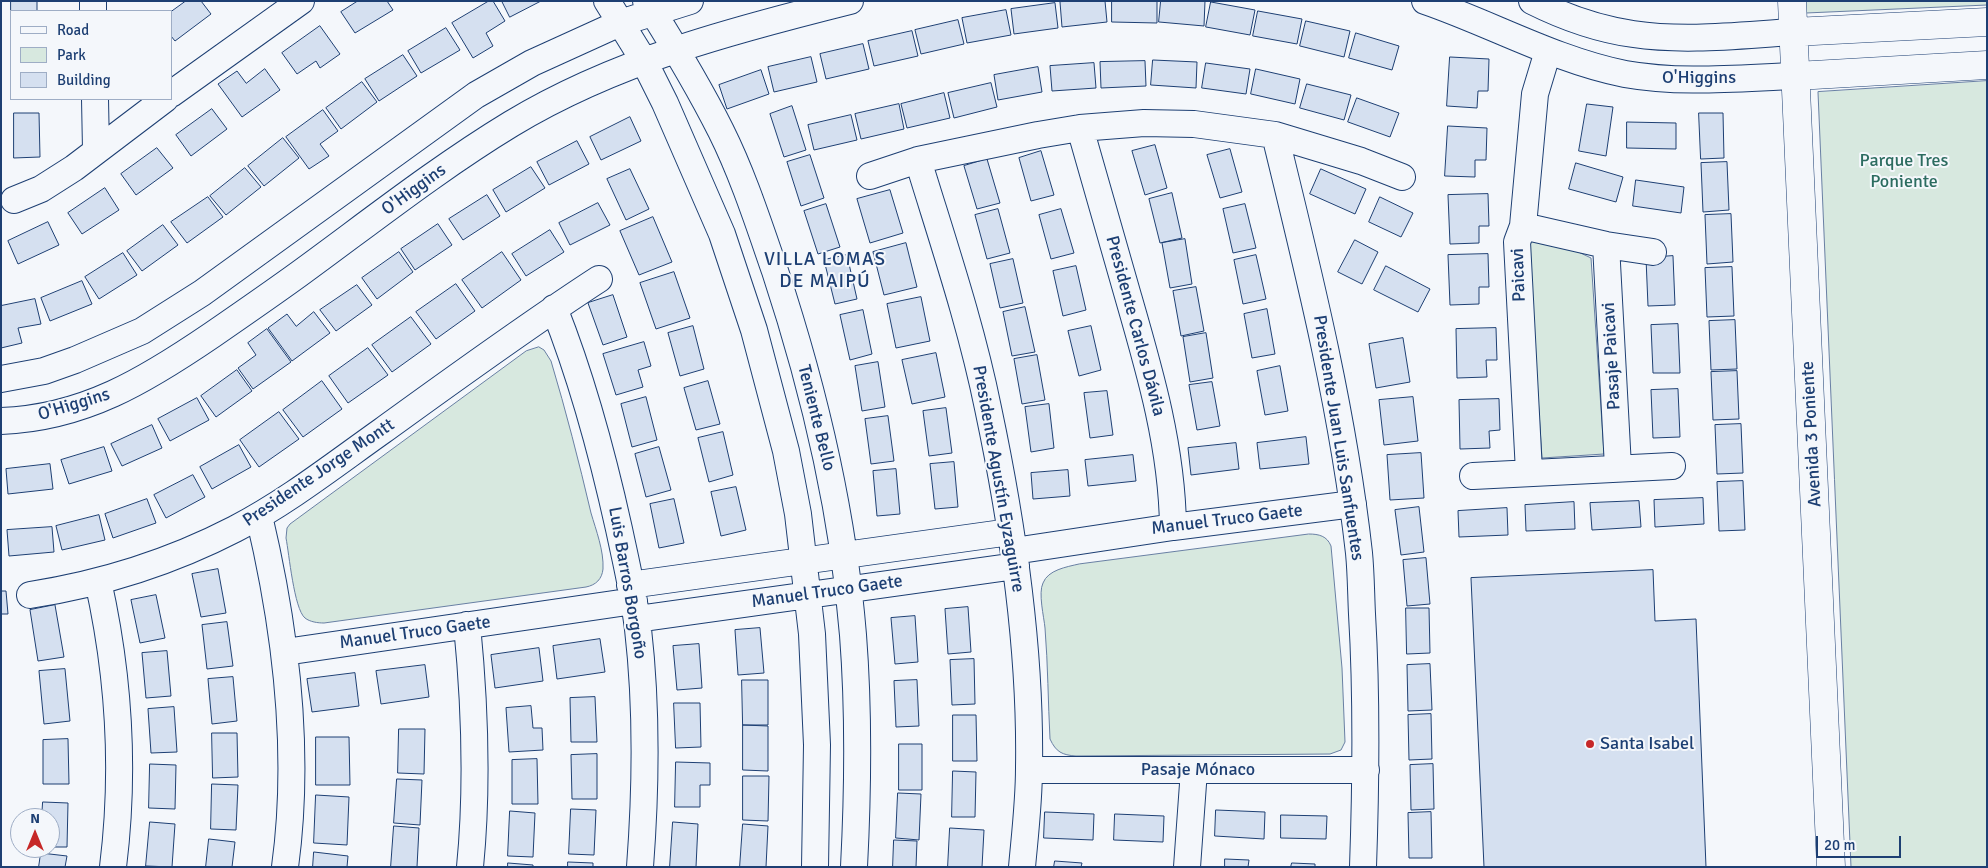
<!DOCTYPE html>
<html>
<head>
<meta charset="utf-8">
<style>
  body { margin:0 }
  #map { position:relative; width:1988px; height:868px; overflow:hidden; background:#f4f7fb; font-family:Signika,sans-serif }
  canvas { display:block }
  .frame { position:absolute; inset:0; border:2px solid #1d3f73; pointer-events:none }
  .legend { position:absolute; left:10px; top:10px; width:162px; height:90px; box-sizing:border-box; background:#f4f7fb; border:1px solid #9eadc5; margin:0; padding:6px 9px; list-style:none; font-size:15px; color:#1d3f73 }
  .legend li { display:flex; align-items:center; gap:10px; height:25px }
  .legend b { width:25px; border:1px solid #9eadc5 }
  .north { position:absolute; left:10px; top:808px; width:50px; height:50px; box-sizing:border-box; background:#f4f7fb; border:1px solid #9eadc5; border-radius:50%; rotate:0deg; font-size:14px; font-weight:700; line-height:20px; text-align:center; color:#1d3f73 }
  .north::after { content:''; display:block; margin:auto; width:18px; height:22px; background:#c62828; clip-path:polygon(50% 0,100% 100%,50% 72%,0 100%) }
  .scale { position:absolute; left:1816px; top:836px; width:85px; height:22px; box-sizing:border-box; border:2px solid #1d3f73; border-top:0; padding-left:6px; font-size:15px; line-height:18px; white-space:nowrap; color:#1d3f73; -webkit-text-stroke:4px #f4f7fb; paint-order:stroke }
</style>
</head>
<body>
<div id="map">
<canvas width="1988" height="868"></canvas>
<div class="frame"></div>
<ul class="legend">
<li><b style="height:6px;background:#f4f7fb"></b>Road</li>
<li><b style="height:14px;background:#d7e8df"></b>Park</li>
<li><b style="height:14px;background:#d5e0f0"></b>Building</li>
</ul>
<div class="north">N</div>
<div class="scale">20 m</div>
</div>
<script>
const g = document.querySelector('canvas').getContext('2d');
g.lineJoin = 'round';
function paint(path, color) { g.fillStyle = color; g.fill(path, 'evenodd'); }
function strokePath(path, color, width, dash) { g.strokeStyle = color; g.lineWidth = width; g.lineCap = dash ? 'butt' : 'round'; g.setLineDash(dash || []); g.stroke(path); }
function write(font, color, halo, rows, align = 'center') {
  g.font = font + ' Signika,sans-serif'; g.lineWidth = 4; g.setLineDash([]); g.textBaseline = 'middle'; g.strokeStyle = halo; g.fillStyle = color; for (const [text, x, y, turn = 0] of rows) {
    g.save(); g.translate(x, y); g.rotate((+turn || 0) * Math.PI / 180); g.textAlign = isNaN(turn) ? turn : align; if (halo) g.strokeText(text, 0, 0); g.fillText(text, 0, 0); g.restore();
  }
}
const green = new Path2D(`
  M1805 1H1987V5L1806 13Z
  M1987 81V867H1851L1818 92Z
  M1541 234 1591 258 1604 454 1542 458 1528 243Z
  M539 347 544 350 551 361C566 411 579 462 591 513 596 530 604 551 603 569 602 579 596 585 586 587L324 623C318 623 310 622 305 618 294 609 289 553 286 538L287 528 290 524 526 351Z
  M1309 534C1319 534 1327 536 1331 546L1342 668 1345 742 1341 750 1330 754 1076 756C1062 755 1056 752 1050 739 1048 702 1048 665 1045 628 1044 617 1038 593 1043 583 1048 570 1066 567 1079 564Z`);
paint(green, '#d7e8df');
strokePath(green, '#687fa3', 1);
const building = new Path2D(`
  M11 1H37V11H11Z
  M186 1H201L211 14 175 41 171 36V12Z
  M358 1H387L393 10 355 33 341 12Z
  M489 1H493L505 21 486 33 493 46 473 58 452 23Z
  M502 1H541L510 17Z
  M1105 1 1107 22 1062 27 1060 2Z
  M1112 1H1157V23L1112 22Z
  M1161 1H1205L1204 26 1159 22Z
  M1211 2 1255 10 1250 35 1206 27Z
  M1055 3 1058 28 1014 34 1011 9Z
  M1006 10 1011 35 967 43 962 18Z
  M1258 11 1302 19 1297 44 1253 36Z
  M958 20 964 44 921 54 915 30Z
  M1306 21 1350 31 1344 57 1300 46Z
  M320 26 340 54 320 68 316 61 297 74 282 53Z
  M446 28 460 50 421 73 408 51Z
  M912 31 918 56 874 66 868 41Z
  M1356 33 1399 46 1392 70 1349 58Z
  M863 44 869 69 826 79 820 54Z
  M403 55 417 76 379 101 365 79Z
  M811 57 817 82 774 92 768 67Z
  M1450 57 1489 59 1488 91H1478L1477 108 1447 106Z
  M1153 60 1197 62 1196 88 1151 85Z
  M1145 61 1146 86 1101 88 1100 62Z
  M1094 63 1096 88 1052 91 1050 66Z
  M1206 63 1250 69 1246 94 1202 88Z
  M1038 67 1042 92 998 100 994 75Z
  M265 69 280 90 242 117 218 84 237 71 246 83Z
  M1256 69 1300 79 1295 104 1251 94Z
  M761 70 769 94 727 109 719 85Z
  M362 82 377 102 341 129 326 108Z
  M991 83 997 107 954 118 948 93Z
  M1307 84 1351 95 1344 120 1300 108Z
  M944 93 950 118 907 128 901 104Z
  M1357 98 1399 113 1390 137 1348 122Z
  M899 104 904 129 861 139 855 114Z
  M1587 104 1613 107 1606 156 1579 151Z
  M792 106 806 150 784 157 770 114Z
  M212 109 227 129 191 156 176 135Z
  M323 110 338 131 320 144 329 156 309 169 286 137Z
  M14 113H39L40 157 14 158Z
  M1699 113H1723L1724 158 1701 159Z
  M851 115 857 140 814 150 808 125Z
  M630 117 641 141 601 160 590 137Z
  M1627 122 1676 123V149L1627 148Z
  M1448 126 1487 128 1486 160H1475V177L1445 176Z
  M283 138 299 158 264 186 248 166Z
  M577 141 589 164 549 185 537 162Z
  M1155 145 1167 188 1145 195 1132 151Z
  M157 148 173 168 136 195 121 174Z
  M1230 149 1242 192 1220 198 1207 155Z
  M1041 151 1054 195 1031 201 1019 158Z
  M810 155 824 198 801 206 787 162Z
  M987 159 1000 203 977 209 964 166Z
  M1727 162 1729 210 1703 212 1701 163Z
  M1576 163 1623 177 1616 202 1569 189Z
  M531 167 545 188 506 212 493 190Z
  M245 168 261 187 226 215 210 196Z
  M630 169 649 209 626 220 607 179Z
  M1321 169 1366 189 1355 214 1310 194Z
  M1636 180 1684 187 1681 213 1633 206Z
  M105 188 119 210 82 234 68 213Z
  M890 190 903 233 870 243 857 199Z
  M1172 193 1182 238 1160 243 1149 199Z
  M1488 194 1489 226H1479V243L1450 244 1448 195Z
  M487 195 500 216 463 240 449 219Z
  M208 197 223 217 187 243 171 222Z
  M1380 197 1413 213 1401 237 1369 222Z
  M598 203 610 225 570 245 559 223Z
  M826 204 840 247 818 254 804 211Z
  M1245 204 1256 248 1233 253 1223 209Z
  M998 209 1010 253 987 259 975 215Z
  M1061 209 1074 253 1051 259 1039 215Z
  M1731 214 1733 262 1707 264 1705 215Z
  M653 217 672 262 639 275 620 231Z
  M48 222 59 245 18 264 8 241Z
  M438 224 452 245 415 270 401 249Z
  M163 225 178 245 142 271 127 251Z
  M550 230 564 252 526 276 512 254Z
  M1185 239 1192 284 1170 288 1162 243Z
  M1355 240 1378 252 1362 284 1338 272Z
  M906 243 917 287 884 295 873 252Z
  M399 252 413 272 377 299 362 278Z
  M502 252 521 280 482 308 462 280Z
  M123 253 137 275 99 299 85 277Z
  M1488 254 1489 287H1479V304L1450 305 1448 255Z
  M847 255 857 299 835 304 824 260Z
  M1256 255 1266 299 1243 304 1234 260Z
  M1673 256 1675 305 1648 306 1646 258Z
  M1013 259 1023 303 1000 308 990 264Z
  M1076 266 1086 310 1063 316 1053 271Z
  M1386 266 1430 289 1418 312 1374 290Z
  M1732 267 1734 316 1707 317 1705 268Z
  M674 272 690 318 656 329 640 283Z
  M82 281 92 304 50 321 41 298Z
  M456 284 475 311 436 339 416 312Z
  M357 285 372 305 336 331 320 310Z
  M1196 287 1204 331 1181 336 1173 291Z
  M613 295 627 337 603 345 588 303Z
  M921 297 930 341 896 348 887 304Z
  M35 299 41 324 18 328 22 343 1 348V306Z
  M1025 307 1035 352 1012 356 1003 312Z
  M1267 309 1275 354 1252 358 1244 314Z
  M863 310 872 354 850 360 840 315Z
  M314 312 330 333 292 361 268 328 287 314 296 326Z
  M411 317 431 344 392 372 372 345Z
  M1735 320 1737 369 1711 370 1709 321Z
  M1678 324 1680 373H1653L1651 325Z
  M693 326 704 369 680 376 668 333Z
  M1091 326 1101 370 1079 376 1068 331Z
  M1496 328 1497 360H1486L1487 377 1457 378 1456 329Z
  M267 329 291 362 253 389 238 368 256 355 248 343Z
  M1206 333 1213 378 1190 382 1183 337Z
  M1403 338 1410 382 1376 388 1369 344Z
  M644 342 651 366 638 370 643 387 616 395 603 354Z
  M368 348 388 375 348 403 329 376Z
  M936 353 945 397 912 404 902 360Z
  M1037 355 1045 400 1022 404 1014 359Z
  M878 362 885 407 862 411 855 366Z
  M1280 366 1288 411 1265 415 1257 371Z
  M237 370 252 391 216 417 201 396Z
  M1737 371 1739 419 1713 420 1711 372Z
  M322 381 342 409 303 437 283 410Z
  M708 381 720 424 696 430 684 388Z
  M1212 382 1220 426 1197 430 1189 385Z
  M1678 389 1680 437 1653 438 1651 390Z
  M1107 391 1113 435 1090 438 1084 393Z
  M646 397 657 440 632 447 621 404Z
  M1413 397 1418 441 1384 445 1379 400Z
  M197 398 209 420 170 441 158 419Z
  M1499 399 1500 430 1489 431 1490 448 1460 449 1459 400Z
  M1049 404 1054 448 1031 452 1025 407Z
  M946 408 952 453 929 456 923 411Z
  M279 412 299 439 259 467 240 440Z
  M888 416 894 461 871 464 865 419Z
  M1741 424 1743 473 1717 474 1715 425Z
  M152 425 162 448 122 466 111 444Z
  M723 432 733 475 709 482 698 438Z
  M1306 437 1309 464 1260 469 1257 443Z
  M1236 443 1239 469 1191 475 1188 448Z
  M239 445 251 467 212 489 200 467Z
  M104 447 112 471 69 484 61 460Z
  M659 447 671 490 646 497 635 454Z
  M1421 453 1424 498 1390 500 1387 455Z
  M1133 455 1136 481 1088 486 1085 460Z
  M954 462 958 507 935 509 930 464Z
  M50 464 53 489 8 494 6 469Z
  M896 469 900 514 877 516 873 471Z
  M1068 470 1070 496 1033 499 1031 473Z
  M193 475 205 497 166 518 154 495Z
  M1743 481 1745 530 1719 531 1717 482Z
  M736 487 746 530 721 536 711 492Z
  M1703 498 1704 524 1655 527 1654 500Z
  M147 499 156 523 113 538 105 514Z
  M674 499 684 543 659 548 650 504Z
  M1639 501 1641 527 1592 530 1590 503Z
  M1574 502 1575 529 1526 531 1525 505Z
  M1419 507 1424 552 1401 555 1395 510Z
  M1507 508 1508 535 1459 537 1458 511Z
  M99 515 105 540 62 550 56 526Z
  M52 527 54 552 9 556 7 530Z
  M1426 558 1430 604 1407 606 1403 560Z
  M218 569 226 613 201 617 192 574Z
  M1653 570 1655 621 1696 619 1706 867H1484L1471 578Z
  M1 591H6L8 614H1Z
  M156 595 165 638 140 643 131 600Z
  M55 605 64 657 38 661 30 610Z
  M968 607 971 652 948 654 945 609Z
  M1406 608H1429L1430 653 1407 654Z
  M915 616 918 662 895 664 891 618Z
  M227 622 233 666 207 669 202 625Z
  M760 628 764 673 738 675 735 630Z
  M600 639 605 672 557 679 553 646Z
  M699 644 702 688 677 690 673 646Z
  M539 648 543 681 495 688 491 655Z
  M167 651 171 696 146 698 142 653Z
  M974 659 975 704 952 705 950 660Z
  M1430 664 1432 710 1408 711 1407 665Z
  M425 665 429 697 381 704 376 671Z
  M65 669 70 721 44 724 39 671Z
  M355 673 359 706 312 712 307 679Z
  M233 677 237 721 212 724 208 679Z
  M742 680H768V725H743Z
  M917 680 919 726 896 727 894 681Z
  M595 697 597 742H571L570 698Z
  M674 703H700L701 747 676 748Z
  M531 706 533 728H542L543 750 509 752 506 708Z
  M174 707 177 752 151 753 148 709Z
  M1431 714 1432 759 1409 760 1408 715Z
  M953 715H976L977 761H953Z
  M743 725 768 726V771L743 770Z
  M399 729H425L424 774 398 773Z
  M212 733H237L238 777 213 778Z
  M316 737H349L350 785H316Z
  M68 739 69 784H43V740Z
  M899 744H922V790H899Z
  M597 754V799H572L571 755Z
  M537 759 538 804H512V760Z
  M676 762 710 763V785H700V807H675Z
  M150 764 176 765 175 809 149 808Z
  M1433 764 1434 809 1411 810 1410 765Z
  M953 771 976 772 975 817H952Z
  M743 776H769L768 821 743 820Z
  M397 779 422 780 420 825 394 823Z
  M212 784 238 785 236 830 211 829Z
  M898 793 921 794 919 840 896 838Z
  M316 795 349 797 347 845 314 843Z
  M43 802 68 803 67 847H50V818H42Z
  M571 809 596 810 594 855 569 854Z
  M1216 810 1265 812 1264 839 1215 836Z
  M510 811 535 813 533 857 508 856Z
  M1045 812 1094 814 1093 840 1044 838Z
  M1431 812 1432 858H1409L1408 813Z
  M1115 814 1164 816 1163 842 1114 840Z
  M1281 815 1327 816 1326 839 1281 838Z
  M150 822 175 824 172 867 146 866Z
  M673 822 698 824 696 867H670Z
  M743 824 768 826 766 867H740Z
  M394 826 419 828 417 867H391Z
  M950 828 984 830 982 867H948Z
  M209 839 235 842 232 867H206Z
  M894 840 917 841 916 867H893Z
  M314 852 348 856 347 867H313Z
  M41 853 67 856 65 867H39Z
  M1225 859 1249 860 1248 867H1225Z
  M1055 861 1082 863 1081 867H1054Z
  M568 862 593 863V867H568Z
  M508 863 533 865V867H508Z
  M1292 863 1315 864V867H1291Z`);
paint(building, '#d5e0f0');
strokePath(building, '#1d3f73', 1);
const minor = new Path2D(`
  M93 1V11
  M607 1 644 61 665 103 722 234 754 330 786 451 798 514 812 634 817 745 815 867
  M646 1C673 44 699 87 721 131 743 175 759 225 775 271 814 389 843 511 853 635 859 712 858 790 854 867
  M1425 1C1492 24 1555 60 1625 74 1681 84 1739 78 1796 76
  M1532 1C1564 17 1598 29 1633 34 1686 42 1741 35 1794 32
  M171 94 301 1
  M95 99 96 150
  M1080 128C1096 184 1112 240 1128 296 1150 372 1172 447 1173 527
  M1275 135C1309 274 1343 410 1359 553 1361 573 1361 594 1362 614 1367 698 1366 782 1363 867
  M918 160C943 242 971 324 988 408 1013 526 1031 648 1029 768 1029 801 1025 834 1022 867
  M870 176 918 160 1038 135 1080 128 1144 123 1194 124 1275 135 1361 161 1402 177
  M14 200 41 189 74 168 165 99
  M1523 226 1606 245 1653 252
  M1606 245 1618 467
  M554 308C583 381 602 452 619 529 626 562 634 595 638 629 647 707 646 788 640 867
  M1 379 44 371 75 360 142 331 202 293 476 95 532 63 620 23 690 1
  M1 421C84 418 146 380 212 335 241 315 270 295 299 274 369 223 437 169 511 124 615 61 734 30 850 1
  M1529 472 1517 242 1523 226 1535 94 1548 51
  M1473 476 1672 466
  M259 516C286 630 301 750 285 867
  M1014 551 1173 527 1353 504
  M98 581C119 675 125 771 113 867
  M630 585 1010 532
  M30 595C101 584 171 562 235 529 287 502 334 465 382 431 454 379 525 327 599 279
  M637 619 1016 566
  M467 625C475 706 478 786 470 867
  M285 652 634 601
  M1029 770H1366
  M1187 867 1194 770`);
const tertiary = new Path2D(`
  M1792 1 1831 867
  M1794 32 1987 22
  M1796 76 1987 65`);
strokePath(minor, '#1d3f73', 28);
strokePath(tertiary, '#1d3f73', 29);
strokePath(minor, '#f4f7fb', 26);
strokePath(tertiary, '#f4f7fb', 28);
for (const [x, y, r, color] of [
  [1590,744,5,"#c62828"]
]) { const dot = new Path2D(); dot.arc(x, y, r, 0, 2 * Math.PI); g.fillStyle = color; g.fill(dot); strokePath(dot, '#f4f7fb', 2); }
write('18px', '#1d3f73', '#f4f7fb', [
  ["O'Higgins",1699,78],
  ["O'Higgins",414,190,-36],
  ["Paicavi",1519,275,-92],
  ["Presidente Carlos Dávila",1135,326,75],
  ["Pasaje Paicavi",1612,356,-93],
  ["O'Higgins",74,405,-17],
  ["Teniente Bello",816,418,76],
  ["Avenida 3 Poniente",1812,434,-93],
  ["Presidente Juan Luis Sanfuentes",1338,438,81],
  ["Presidente Jorge Montt",319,473,-34],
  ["Presidente Agustín Eyzaguirre",998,479,80],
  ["Manuel Truco Gaete",1227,520,-7],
  ["Luis Barros Borgoño",627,583,80],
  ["Manuel Truco Gaete",827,592,-8],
  ["Manuel Truco Gaete",415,633,-8],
  ["Pasaje Mónaco",1198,770]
]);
write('18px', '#2c6c60', '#f4f7fb', [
  ["Parque Tres",1904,161],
  ["Poniente",1904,182]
]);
write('18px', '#1d3f73', '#f4f7fb', [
  ["Santa Isabel",1600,744]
], 'left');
g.letterSpacing = '1px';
write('19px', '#1d3f73', '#f4f7fb', [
  ["VILLA LOMAS",825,260],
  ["DE MAIPÚ",825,282]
]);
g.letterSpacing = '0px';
</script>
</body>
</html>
